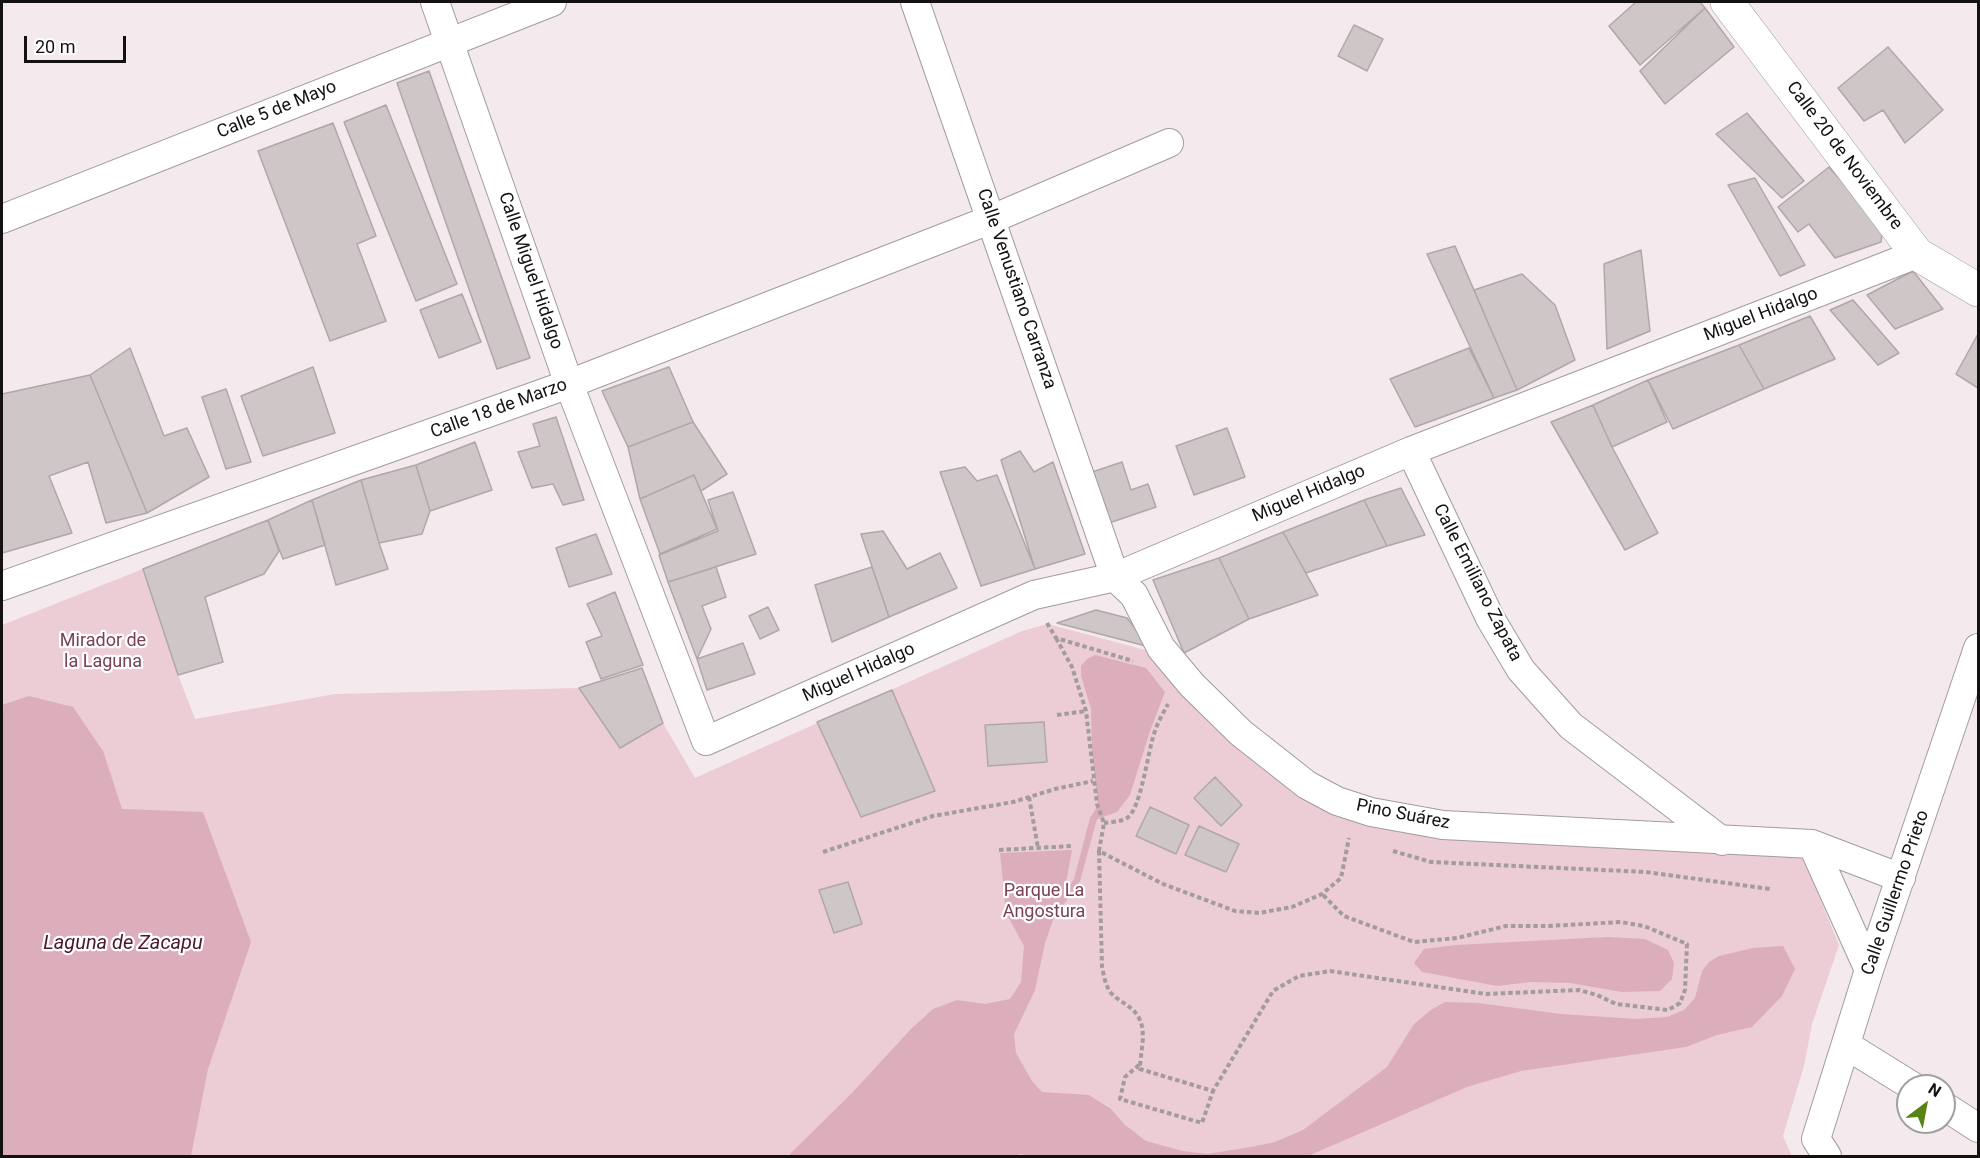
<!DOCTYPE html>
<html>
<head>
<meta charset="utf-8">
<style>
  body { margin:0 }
  #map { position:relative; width:1980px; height:1158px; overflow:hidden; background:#f4eaed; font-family:Roboto,sans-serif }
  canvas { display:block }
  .frame { position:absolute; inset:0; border:3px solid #141111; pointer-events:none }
  .north { position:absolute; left:1896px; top:1074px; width:60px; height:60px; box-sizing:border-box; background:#fff; border:2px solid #a1a0a0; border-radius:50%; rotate:32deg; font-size:16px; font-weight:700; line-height:24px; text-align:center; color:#141111 }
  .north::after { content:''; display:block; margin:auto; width:21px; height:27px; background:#568515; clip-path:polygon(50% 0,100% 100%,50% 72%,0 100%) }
  .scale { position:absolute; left:24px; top:36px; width:102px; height:27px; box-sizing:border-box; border:3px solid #141111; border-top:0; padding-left:8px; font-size:18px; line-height:21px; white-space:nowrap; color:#141111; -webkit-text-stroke:4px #fff; paint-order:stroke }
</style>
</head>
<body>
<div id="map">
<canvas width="1980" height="1158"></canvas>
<div class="frame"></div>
<div class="north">N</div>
<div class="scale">20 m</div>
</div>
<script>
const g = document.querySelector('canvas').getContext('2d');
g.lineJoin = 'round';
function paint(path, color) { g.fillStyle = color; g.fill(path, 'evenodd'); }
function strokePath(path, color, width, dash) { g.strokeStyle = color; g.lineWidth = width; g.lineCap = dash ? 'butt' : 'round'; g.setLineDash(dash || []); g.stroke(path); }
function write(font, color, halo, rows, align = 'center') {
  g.font = font + ' Roboto,sans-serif'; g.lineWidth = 4.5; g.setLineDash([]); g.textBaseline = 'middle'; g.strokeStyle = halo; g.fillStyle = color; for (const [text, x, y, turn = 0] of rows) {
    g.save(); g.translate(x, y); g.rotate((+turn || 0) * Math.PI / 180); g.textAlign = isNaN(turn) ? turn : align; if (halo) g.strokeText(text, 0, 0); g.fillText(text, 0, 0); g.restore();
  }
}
paint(new Path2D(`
  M143 569 178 675 195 719 335 694 579 688 620 748 663 723 695 778 1022 631 1048 624 1149 651 1338 804 1798 845 1839 945 1812 1024 1804 1066 1783 1136 1792 1156H2V625Z`), '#ecccd5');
paint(new Path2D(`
  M1095 655 1146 668 1165 692 1150 731 1130 795 1117 812 1097 819 1080 881 1053 920 1045 943 1035 990 1014 1034 1016 1053 1032 1081 1042 1092 1089 1095 1111 1109 1125 1125 1146 1141 1183 1151 1207 1154 1251 1147 1275 1142 1303 1130 1387 1067 1414 1024 1431 1010 1445 1002 1478 1003 1561 1014 1636 1019 1667 1017 1684 1010 1695 998 1702 971 1709 962 1719 956 1753 948 1783 946 1795 969 1782 996 1752 1027 1717 1035 1686 1047 1521 1071 1467 1087 1308 1156H1028L1021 1154 1015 1156H788L851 1094 911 1029 933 1009 957 1000 985 1004 1010 999 1021 982 1024 946 1006 913 1000 853 1072 850 1064 894 1074 879 1090 818 1098 805 1092 753 1091 709 1081 676V666L1087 659Z
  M29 696 73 707 103 751 122 809 203 812 251 942 208 1069 191 1156H2V705Z
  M1607 937 1645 939 1668 950 1674 963 1672 979 1660 991 1622 992 1570 983 1531 982 1497 986 1422 972 1414 963 1424 949 1456 945Z`), '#dcaebc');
const building = new Path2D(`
  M1636 2H1700L1705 8 1640 65 1609 26Z
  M1705 8 1734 47 1665 104 1640 71Z
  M1354 25 1383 39 1367 71 1338 56Z
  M1888 47 1943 110 1905 143 1883 110 1864 121 1838 88Z
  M429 71 530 358 497 369 397 83Z
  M386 105 457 284 416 301 344 122Z
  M1747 113 1804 181 1782 198 1716 134Z
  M333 123 376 236 357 244 386 321 330 341 258 151Z
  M1829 167 1883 228 1881 242 1835 258 1809 224 1798 232 1778 207Z
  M1755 178 1805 265 1780 276 1728 185Z
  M1455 246 1517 390 1494 398 1427 254Z
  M1641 250 1650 331 1607 349 1604 264Z
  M1913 271 1943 309 1895 329 1867 295Z
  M1522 274 1555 305 1575 360 1517 390 1474 290Z
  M462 294 481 342 439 358 420 310Z
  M1853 300 1899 353 1878 365 1830 310Z
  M1810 316 1835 359 1764 389 1739 345Z
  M1978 334V388L1956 374Z
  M1739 345 1764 389 1673 429 1648 380Z
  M130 348 164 436 187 428 209 477 147 513 90 375Z
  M1469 348 1494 398 1415 427 1390 379Z
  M313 367 335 433 263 456 241 396Z
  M669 367 693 422 628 447 602 391Z
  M90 375 147 513 106 523 88 462 49 476 72 533 2 553V394Z
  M1648 380 1667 422 1612 447 1593 405Z
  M226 389 251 462 226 469 202 397Z
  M1593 405 1612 447 1658 533 1625 550 1551 422Z
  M556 417 584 500 563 505 553 484 532 488 518 452 540 446 533 424Z
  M693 422 727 474 701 491 694 475 640 499 628 447Z
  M1227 428 1245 477 1194 495 1176 446Z
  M475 442 492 490 430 511 416 465Z
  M1020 451 1034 472 1053 462 1085 554 1035 569 1001 460Z
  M1122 462 1131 490 1148 484 1156 507 1109 523 1092 472Z
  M416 465 430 511 422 534 379 543 361 480Z
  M965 467 977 481 997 475 1035 569 981 586 940 472Z
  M694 475 717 529 660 554 640 499Z
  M361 480 379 543 388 569 336 585 312 500Z
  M1401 488 1425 535 1387 546 1364 500Z
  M733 492 756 554 668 582 659 555 718 531 708 500Z
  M312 500 325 545 283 559 268 520Z
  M1364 500 1387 546 1306 573 1283 532Z
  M268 520 279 551 264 574 205 597 223 662 178 675 143 569Z
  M883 531 907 569 940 553 957 588 889 617 861 534Z
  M1283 532 1318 595 1249 619 1219 558Z
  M596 534 612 574 569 587 556 548Z
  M1219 558 1249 619 1184 653 1153 580Z
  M716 567 726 597 702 606 711 629 697 659 668 582Z
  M872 567 889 617 832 642 815 585Z
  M615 592 643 665 601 679 586 642 602 636 587 604Z
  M768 607 779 630 760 639 749 616Z
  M1096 610 1127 618 1150 647 1057 623Z
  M743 643 755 674 707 690 697 659Z
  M642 668 663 723 620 748 579 688Z
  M892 690 935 791 861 817 817 722Z
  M1044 722 1047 762 988 766 985 725Z
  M1215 777 1242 805 1221 826 1194 798Z
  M1150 807 1189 825 1176 854 1136 836Z
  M1199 826 1239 844 1226 872 1185 855Z
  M848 882 862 924 834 933 819 890Z`);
paint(building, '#cfc6c8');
strokePath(building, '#b0a7aa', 1.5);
const street = new Path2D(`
  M435 2 569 384 706 741 1034 595 1115 577 1411 451 1917 254
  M915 2 1115 577 1134 595 1161 648 1192 685 1241 733 1307 785 1337 801 1371 812 1443 825 1812 844 1901 878
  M2 219 552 2
  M1411 451 1490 618 1521 670 1571 726 1722 841
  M2 586 569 384 992 219 1169 143
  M1812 844 1869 970
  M1846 1045 1912 1086
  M1944 1106 1978 1128
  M1827 1156 1816 1139 1869 970 1978 648`);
const secondary = new Path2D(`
  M1727 2 1917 254 1978 290`);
strokePath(street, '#a39b9d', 30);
strokePath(secondary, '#a39b9d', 34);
strokePath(new Path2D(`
  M1047 623 1056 638 1133 661
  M1056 638 1072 667 1086 711 1097 804 1104 823 1099 851 1163 884 1235 911 1259 913 1292 907 1322 894 1341 878 1349 838
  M1057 715 1086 711
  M1029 797 1038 848
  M1104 823C1111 822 1120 822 1127 818 1141 809 1148 751 1154 734 1157 724 1163 713 1168 704
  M999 850 1072 846
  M1099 851 1102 967C1104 976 1105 985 1111 993 1119 1002 1133 1006 1139 1018 1147 1033 1140 1053 1140 1069L1213 1091 1273 991 1299 976 1330 971 1486 994 1579 990 1597 995 1616 1004 1668 1010 1680 1003 1685 990 1687 944 1644 926 1621 922 1549 926H1506L1457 938 1414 942 1344 916 1322 894
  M1393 851 1431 862 1646 872 1770 889
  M823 852 933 816 1013 802 1055 789 1093 781
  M1139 1065 1125 1077 1120 1099 1202 1123 1213 1091`), '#a39c9e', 4, [4.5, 3]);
strokePath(street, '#fff', 28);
strokePath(secondary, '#fff', 33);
write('18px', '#141111', '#fff', [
  ["Calle 5 de Mayo",277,110,-22],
  ["Calle 20 de Noviembre",1844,156,53],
  ["Calle Miguel Hidalgo",530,271,71],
  ["Calle Venustiano Carranza",1016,289,71],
  ["Miguel Hidalgo",1761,315,-21],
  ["Calle 18 de Marzo",499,409,-20],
  ["Miguel Hidalgo",1309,494,-23],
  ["Calle Emiliano Zapata",1477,583,63],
  ["Miguel Hidalgo",859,673,-24],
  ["Pino Suárez",1403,815,11],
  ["Calle Guillermo Prieto",1896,893,-71]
]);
write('18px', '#7c4054', '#fff', [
  ["Mirador de",103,641],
  ["la Laguna",103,662],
  ["Parque La",1044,891],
  ["Angostura",1044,912]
]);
write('italic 20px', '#4d162b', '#fff', [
  ["Laguna de Zacapu",123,944]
]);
</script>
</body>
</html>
